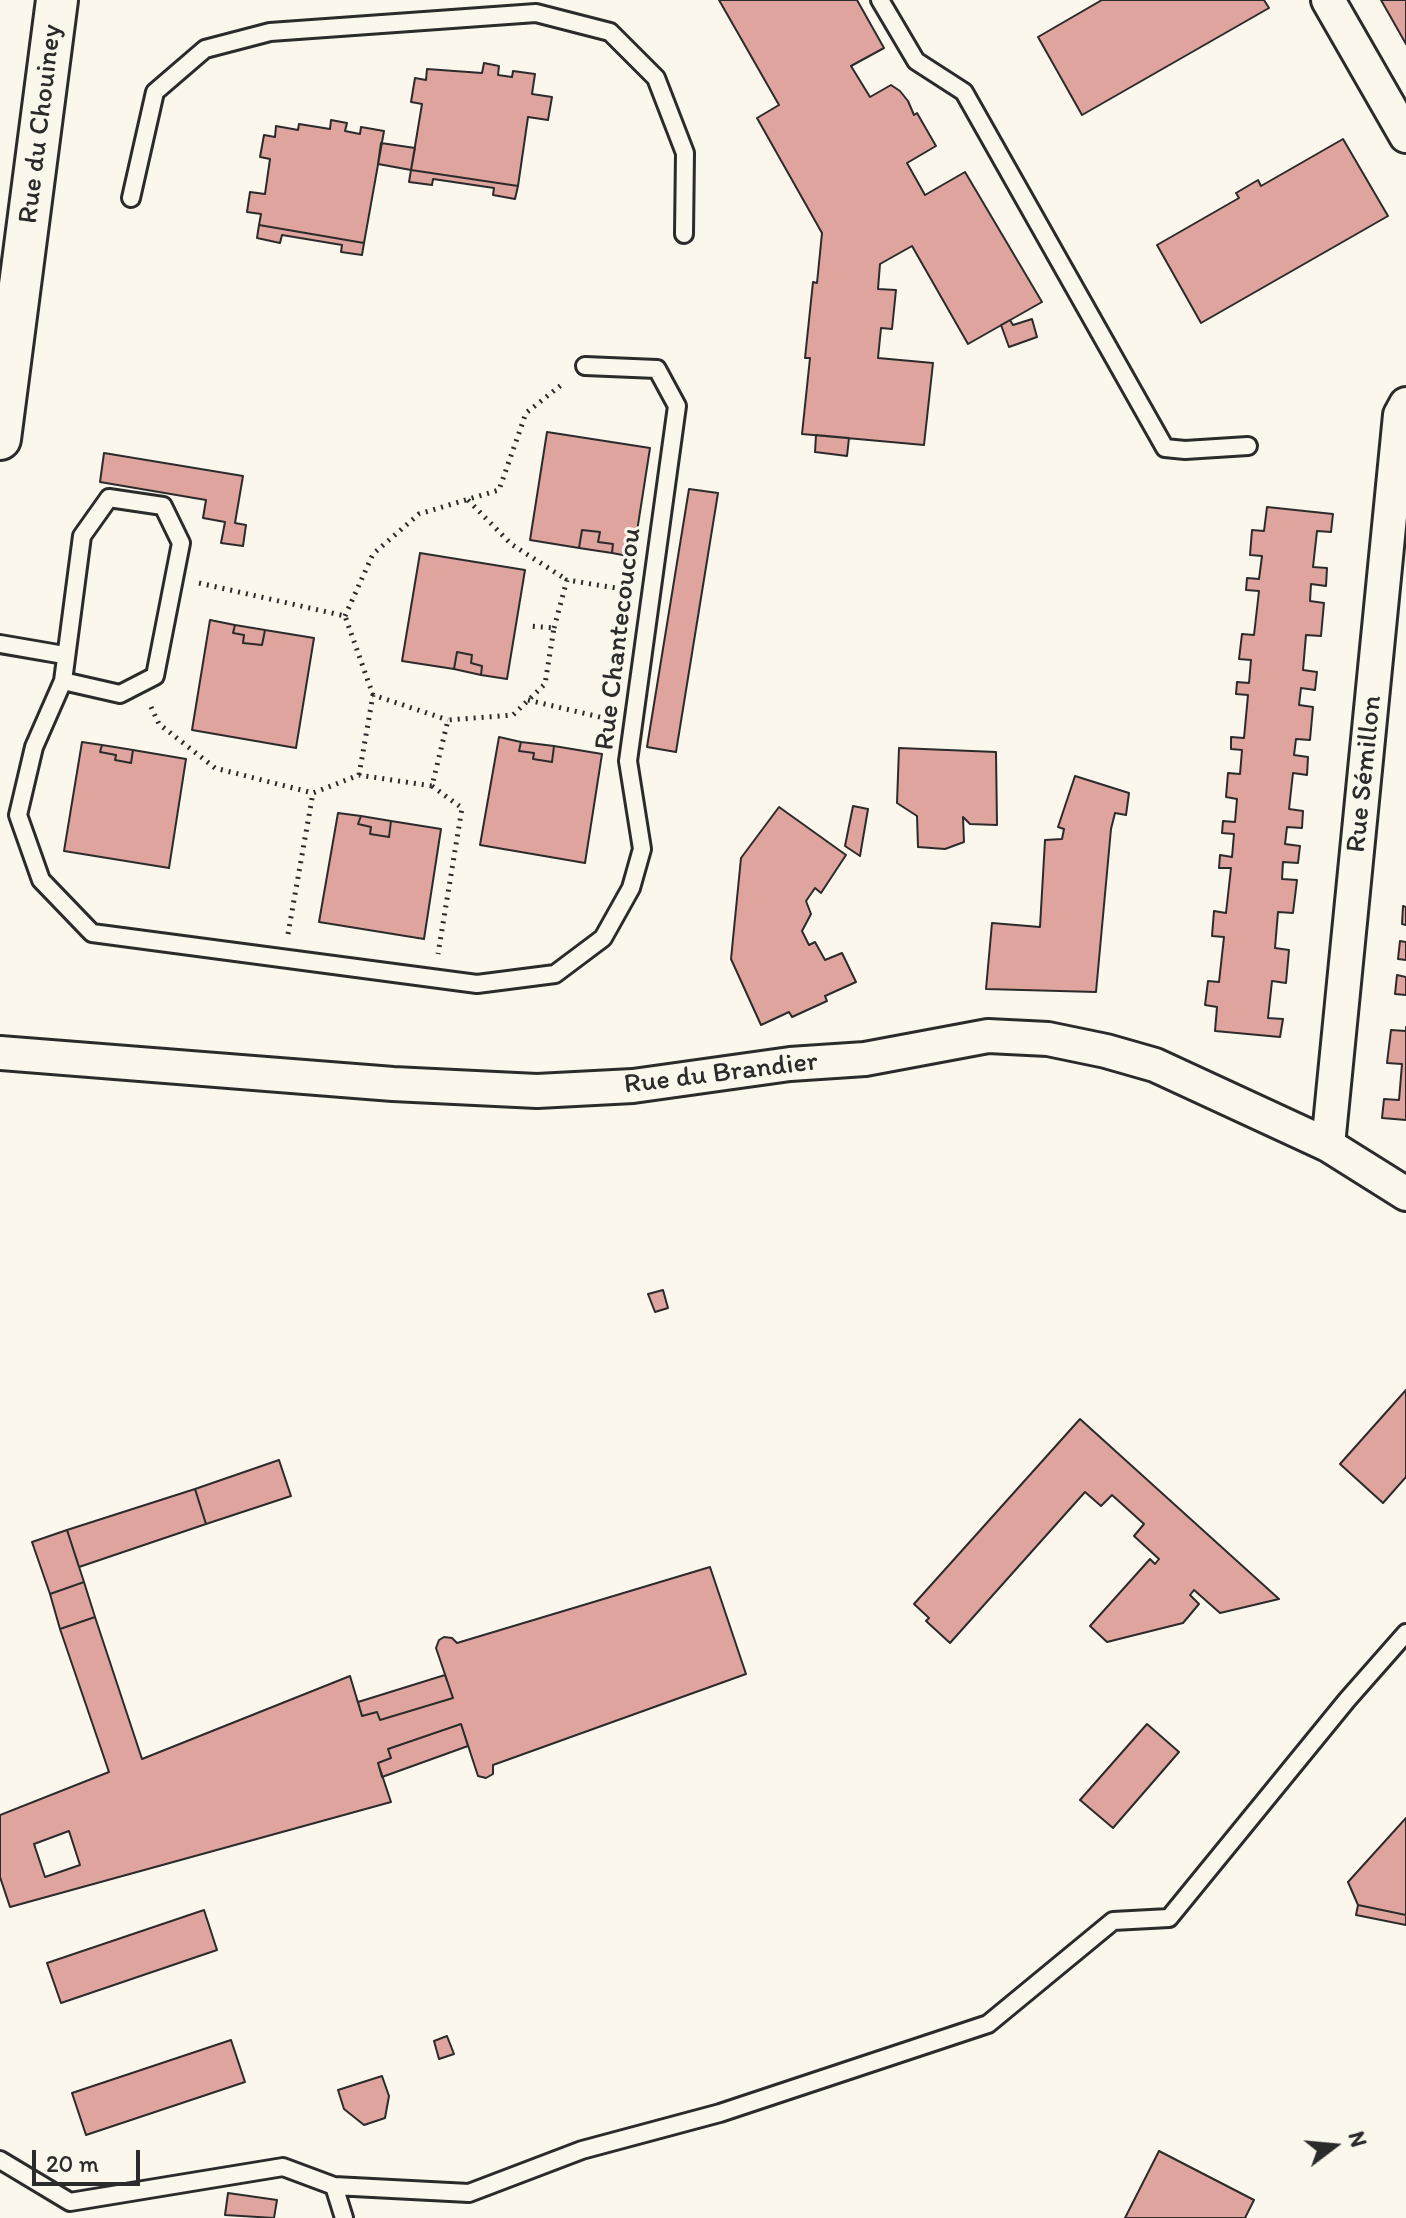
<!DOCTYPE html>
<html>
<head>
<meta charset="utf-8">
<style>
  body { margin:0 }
  #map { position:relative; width:1406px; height:2218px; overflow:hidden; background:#fbf7ec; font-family:Itim,sans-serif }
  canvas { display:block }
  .north { position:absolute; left:1294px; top:2106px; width:80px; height:80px; -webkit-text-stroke:6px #fbf7ec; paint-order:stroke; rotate:74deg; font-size:22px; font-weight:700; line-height:32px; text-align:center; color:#2b2b2b }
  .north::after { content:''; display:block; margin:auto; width:28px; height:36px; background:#2b2b2b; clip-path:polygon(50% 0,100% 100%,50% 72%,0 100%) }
  .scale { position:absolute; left:32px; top:2150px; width:108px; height:36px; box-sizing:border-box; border:4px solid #2b2b2b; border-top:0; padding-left:10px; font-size:24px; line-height:28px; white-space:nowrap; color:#2b2b2b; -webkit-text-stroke:6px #fbf7ec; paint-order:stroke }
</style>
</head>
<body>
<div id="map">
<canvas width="1406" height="2218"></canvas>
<div class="north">N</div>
<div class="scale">20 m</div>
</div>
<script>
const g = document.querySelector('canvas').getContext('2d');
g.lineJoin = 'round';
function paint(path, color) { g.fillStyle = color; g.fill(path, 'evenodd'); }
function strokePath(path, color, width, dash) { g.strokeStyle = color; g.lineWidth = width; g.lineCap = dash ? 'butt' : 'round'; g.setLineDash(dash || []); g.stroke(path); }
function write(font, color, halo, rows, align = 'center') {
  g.font = font + ' Itim,sans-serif'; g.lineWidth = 6; g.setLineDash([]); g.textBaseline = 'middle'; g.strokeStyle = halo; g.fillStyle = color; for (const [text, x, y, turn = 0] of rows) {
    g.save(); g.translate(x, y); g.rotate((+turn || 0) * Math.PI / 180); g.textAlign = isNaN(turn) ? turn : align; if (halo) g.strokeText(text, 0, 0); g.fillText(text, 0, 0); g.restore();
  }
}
const building = new Path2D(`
  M719 0H857L884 48 851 66 870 97 891 85 900 91 908 101 914 115 917 113 936 146 907 163 925 195 965 172 1042 302 968 344 912 246 880 264 878 289 896 290 892 329 881 328 878 358 933 363 924 445 802 434 810 358H805L813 282 817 283 822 233 757 118 779 105Z
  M1102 0H1264L1269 8 1082 115 1038 37Z
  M1381 0H1406V44Z
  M484 63 499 66 498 75 512 77 513 71 535 74 532 94 552 97 548 120 528 117 518 186 411 170 422 104 411 102 415 78 426 80 427 69 482 73Z
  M331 120 347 123 345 131 360 134 361 127 384 131 364 243 259 225 261 214 247 212 250 192 265 194 270 159 260 157 264 135 275 137 276 126 298 130 299 124 330 129Z
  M1343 139 1388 216 1201 323 1157 245 1239 198 1236 193 1258 180 1261 186Z
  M381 143 415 148 411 170 378 164Z
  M411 170 518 186 515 199 493 195 494 188 433 179 432 185 409 182Z
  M259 225 364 243 362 255 341 252 342 245 282 235 280 243 257 238Z
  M1032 319 1037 337 1009 347 1001 325 1010 320 1013 325Z
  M547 432 650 448 633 557 612 553 613 544 598 542 600 532 582 530 579 548 530 540Z
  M816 435 849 438 847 456 815 452Z
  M104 453 243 476 235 523 246 525 243 546 221 543 225 522 203 518 206 500 100 482Z
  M689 489 718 493 676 752 647 747Z
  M1267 507 1333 514 1331 532 1317 531 1313 567 1327 568 1326 586 1311 584 1310 601 1324 603 1321 636 1306 635 1303 670 1317 672 1315 690 1301 688 1299 705 1313 707 1310 740 1296 739 1294 755 1308 757 1307 775 1293 773 1289 809 1303 811 1302 828 1287 827 1285 844 1300 846 1298 863 1283 862 1282 879 1297 880 1293 913 1278 912 1275 948 1289 950 1286 983 1272 981 1268 1018 1283 1019 1280 1037 1215 1031 1217 1007 1205 1005 1208 981 1219 982 1224 937 1212 936 1214 911 1226 913 1231 868H1219L1220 855 1232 857 1234 834 1222 833 1223 821 1235 822 1237 799 1226 797 1228 773 1240 774 1242 750 1231 749V737L1244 738 1248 695 1236 694 1237 682 1249 683 1251 660 1239 659 1242 634 1254 635 1259 591 1246 590 1247 578 1259 579 1262 556 1250 555 1252 530 1264 531Z
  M582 530 600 532 598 542 613 544 612 553 579 548Z
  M420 553 525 570 507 679 481 675 482 666 471 663 472 655 457 652 454 669 402 661Z
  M210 620 235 625 233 633 244 635 243 643 262 645 265 630 314 638 296 748 192 730Z
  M235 625 265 630 262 645 243 643 244 635 233 633Z
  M457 652 472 655 471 663 482 666 481 675 454 669Z
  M499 737 521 742 519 751 534 753 533 759 552 762 554 746 602 754 585 863 480 845Z
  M82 742 102 745 100 752 116 755 115 760 131 763 133 750 186 759 169 868 64 851Z
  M521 742 554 746 552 762 533 759 534 753 519 751Z
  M102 745 133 750 131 763 115 760 116 755 100 752Z
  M899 748 996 752 997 825 970 824 963 817 964 842 945 849 918 847 917 816 897 803Z
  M1075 776 1129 793 1126 815 1115 813 1111 829 1096 992 986 989 992 923 1040 927 1045 840 1062 839 1064 829 1058 827Z
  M853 806 868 809 860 856 845 846Z
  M779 807 846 855 821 893 815 888 806 901 811 914 802 931 809 945 815 942 825 960 842 953 856 982 825 996 827 1001 792 1017 789 1012 761 1025 731 959 741 858Z
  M338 813 361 816 358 824 371 827 370 834 389 837 391 821 441 829 424 939 319 922Z
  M361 816 391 821 389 837 370 834 371 827 358 824Z
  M1403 906 1406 907V925L1402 924Z
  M1400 941 1406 942V960L1398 959Z
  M1397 975 1406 977V995L1395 994Z
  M1406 1027V1120L1382 1118 1384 1099 1399 1100 1402 1064 1387 1063 1391 1030 1406 1031Z
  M663 1290 668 1308 655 1312 648 1294Z
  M1406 1390V1477L1383 1503 1340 1464Z
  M1080 1419 1279 1599 1220 1613 1194 1590 1190 1595 1199 1604 1183 1623 1107 1642 1090 1626 1150 1559 1155 1564 1159 1559 1134 1536 1144 1524 1112 1495 1101 1506 1085 1492 950 1643 926 1621 929 1618 914 1604Z
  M279 1460 291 1496 206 1524 195 1489Z
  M195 1489 206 1524 79 1567 67 1530Z
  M67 1530 84 1582 50 1594 32 1542Z
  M710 1567 746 1674 493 1765V1774L486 1778 478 1776 461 1724 388 1749 391 1758 378 1763 391 1802 10 1907 0 1877V1815L109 1772 60 1629 95 1617 142 1759 350 1676 362 1716 377 1712 380 1720 453 1698 436 1648 439 1640 444 1637 452 1638 457 1643ZM69 1831 80 1865 45 1877 34 1844Z
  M84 1582 95 1617 60 1629 50 1594Z
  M445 1675 453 1698 380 1720 377 1712 362 1716 358 1702Z
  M461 1724 468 1746 382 1777 378 1763 391 1758 388 1749Z
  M1147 1724 1179 1752 1113 1828 1080 1800Z
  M1406 1818V1915L1358 1905 1348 1882Z
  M1358 1905 1406 1915V1925L1356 1915Z
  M204 1910 217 1950 61 2003 47 1963Z
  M447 2036 454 2054 439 2059 434 2041Z
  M231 2040 245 2082 86 2135 72 2093Z
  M382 2076 389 2096 385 2118 364 2125 344 2109 338 2090Z
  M1159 2151 1254 2200 1245 2218H1125Z
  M228 2193 277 2200 274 2218 225 2215Z`);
paint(building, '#dea49d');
strokePath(building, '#2b2b2b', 2);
const service = new Path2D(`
  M880 0 916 61 964 92 1165 448 1185 450 1248 446
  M131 198 155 92 205 49 270 32 536 13 610 32 656 78 685 153 684 234
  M0 644 64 655
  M63 681 120 694 155 676 181 543 163 506 109 498 82 536 63 681 34 747 18 815 41 880 92 933 477 984 555 974 603 938 631 888 642 849 628 761 677 406 657 369 585 366
  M0 2160 70 2202 283 2167 334 2186
  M344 2218 334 2186 469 2193 582 2150 720 2113 988 2024 1113 1921 1169 1918 1347 1700 1406 1633`);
const minor = new Path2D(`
  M1328 0 1406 136
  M0 1053 393 1084 537 1091 633 1086 790 1064 865 1059 988 1036 1048 1039 1106 1051 1155 1065 1328 1145 1406 1194
  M1328 1145 1400 415 1406 404`);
const tertiary = new Path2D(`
  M0 439 57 0`);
strokePath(service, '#2b2b2b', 22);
strokePath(minor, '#2b2b2b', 38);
strokePath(tertiary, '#2b2b2b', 46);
strokePath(new Path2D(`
  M468 500 511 544 567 580
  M199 583 345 616 373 695
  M345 616 373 554 419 514 499 490 526 413 565 382
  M554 628 567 580 628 590
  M528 700 608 719
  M151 707 159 724 215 768 313 793 359 775 432 786 448 720 513 715 545 684 554 628 529 626
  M359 775 373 695 448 720
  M432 786 462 808 438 954
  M288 934 313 793`), '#2b2b2b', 5, [2, 6]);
strokePath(service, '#fbf7ec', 16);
strokePath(minor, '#fbf7ec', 32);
strokePath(tertiary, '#fbf7ec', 40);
write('28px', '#2b2b2b', '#fbf7ec', [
  ["Rue du Chouiney",41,124,-83],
  ["Rue Chantecoucou",619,639,-83],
  ["Rue Sémillon",1365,774,-84],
  ["Rue du Brandier",721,1074,-7]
]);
</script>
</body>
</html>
